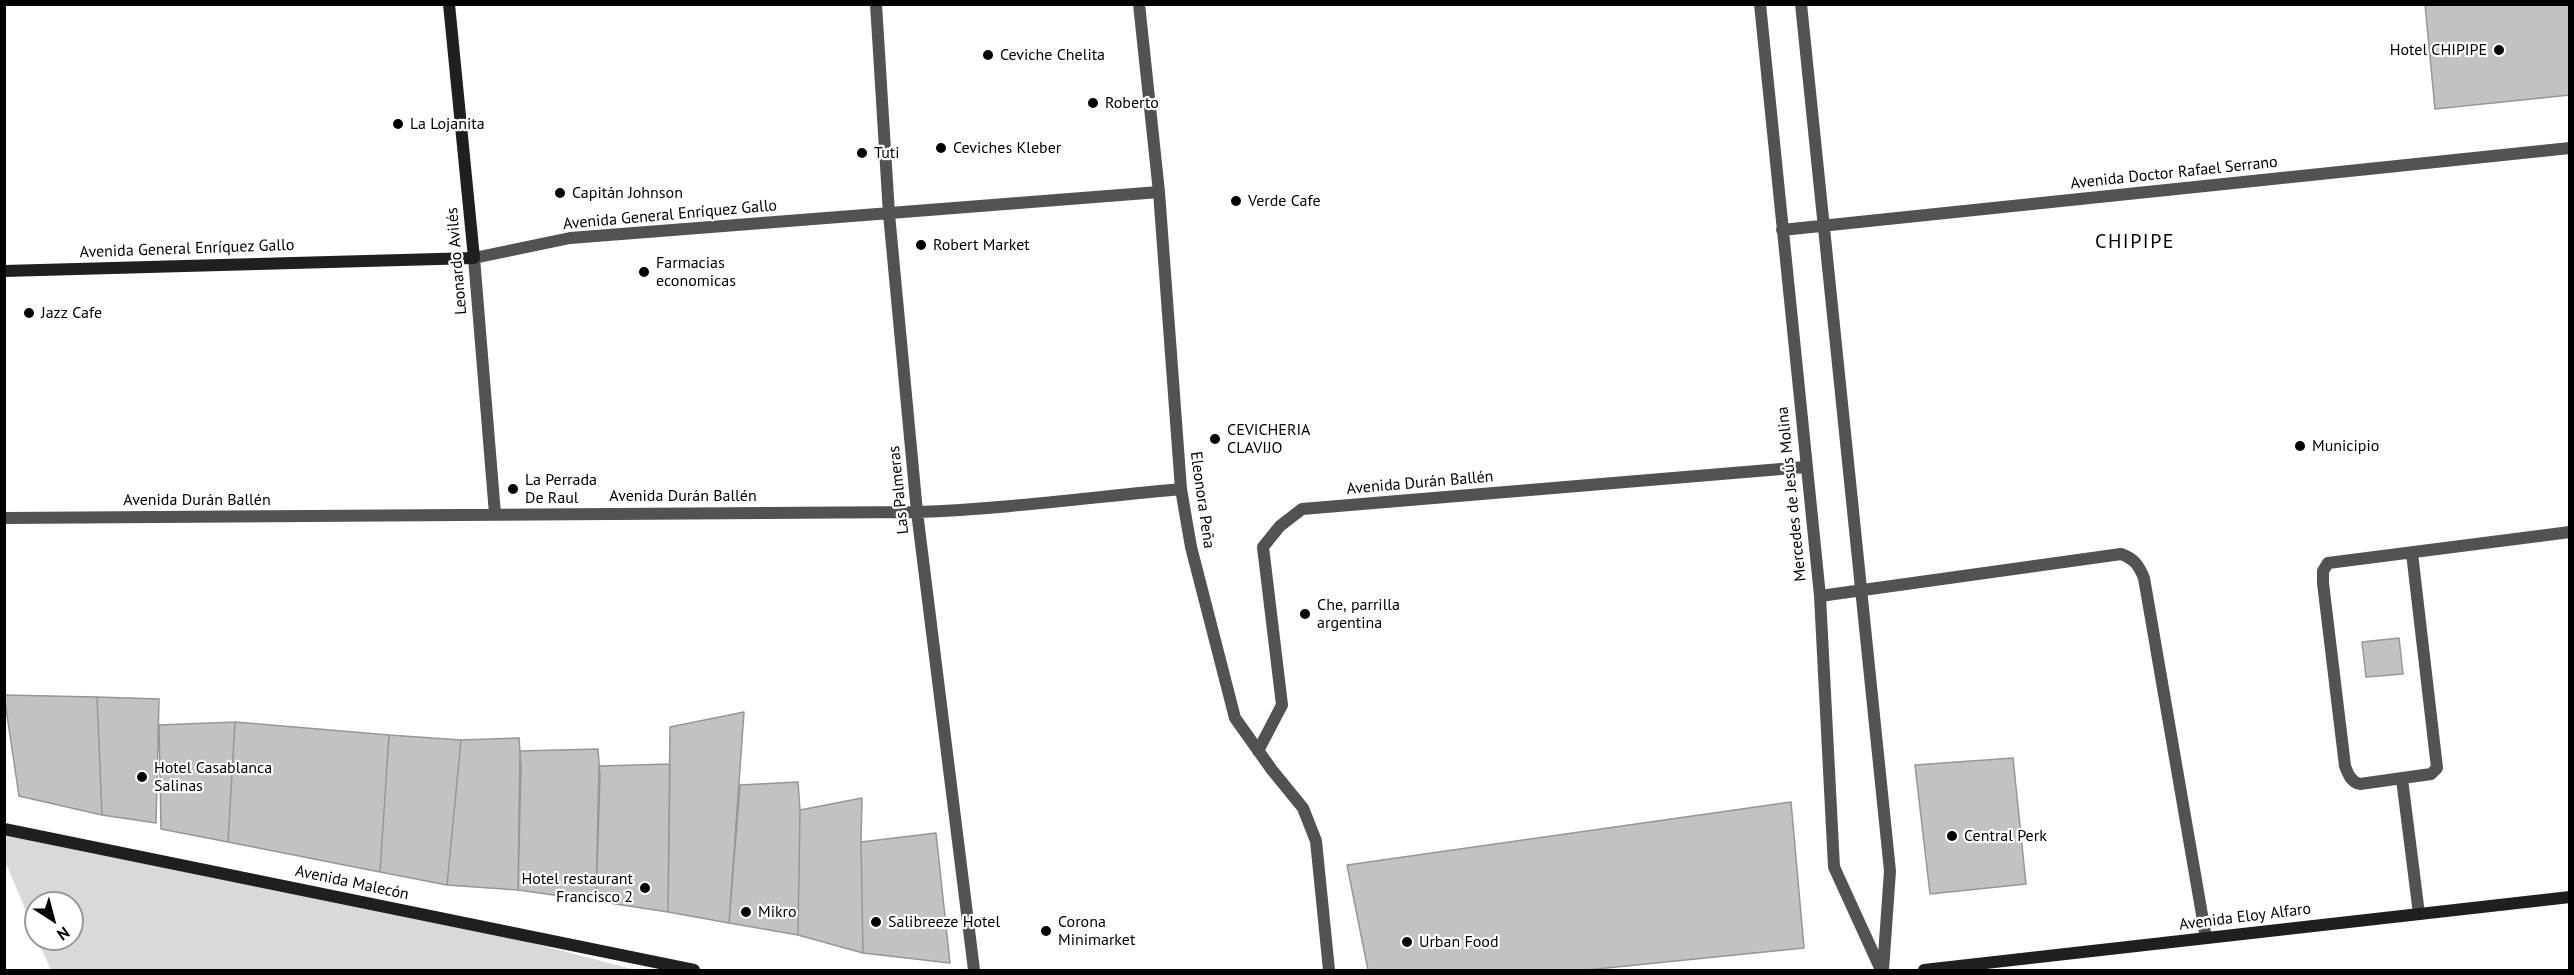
<!DOCTYPE html>
<html>
<head>
<meta charset="utf-8">
<style>
  body { margin:0 }
  #map { position:relative; width:2574px; height:975px; overflow:hidden; background:#fff; font-family:"PT Sans",sans-serif }
  canvas { display:block }
  .frame { position:absolute; inset:0; border:6px solid #000; pointer-events:none }
  .north { position:absolute; left:24px; top:891px; width:60px; height:60px; box-sizing:border-box; background:#fff; border:2px solid #999; border-radius:50%; rotate:144deg; font-size:16px; font-weight:700; line-height:24px; text-align:center; color:#000 }
  .north::after { content:''; display:block; margin:auto; width:21px; height:27px; background:#000; clip-path:polygon(50% 0,100% 100%,50% 72%,0 100%) }
</style>
</head>
<body>
<div id="map">
<canvas width="2574" height="975"></canvas>
<div class="frame"></div>
<div class="north">N</div>
</div>
<script>
const g = document.querySelector('canvas').getContext('2d');
g.lineJoin = 'round';
function paint(path, color) { g.fillStyle = color; g.fill(path, 'evenodd'); }
function strokePath(path, color, width, dash) { g.strokeStyle = color; g.lineWidth = width; g.lineCap = dash ? 'butt' : 'round'; g.setLineDash(dash || []); g.stroke(path); }
function write(font, color, halo, rows, align = 'center') {
  g.font = font + ' "PT Sans",sans-serif'; g.lineWidth = 4.5; g.setLineDash([]); g.textBaseline = 'middle'; g.strokeStyle = halo; g.fillStyle = color; for (const [text, x, y, turn = 0] of rows) {
    g.save(); g.translate(x, y); g.rotate((+turn || 0) * Math.PI / 180); g.textAlign = isNaN(turn) ? turn : align; if (halo) g.strokeText(text, 0, 0); g.fillText(text, 0, 0); g.restore();
  }
}
paint(new Path2D(`
  M4 829 413 912 636 970H51L37 939H72V903H36V935L5 861Z`), '#d9d9d9');
const building = new Path2D(`
  M2425 4H2570V95L2435 109Z
  M2399 638 2403 674 2366 677 2362 642Z
  M4 695 97 697 102 815 19 796Z
  M97 697 159 699 156 823 102 815Z
  M744 712 729 923 668 912 670 727Z
  M235 722 389 735 380 872 228 842Z
  M235 722 228 842 161 829 159 725Z
  M389 735 461 740 447 885 380 872Z
  M519 738 521 765 518 890 447 885 461 740Z
  M598 749 600 776 596 901 518 890 520 751Z
  M2013 758 2026 884 1930 894 1915 765Z
  M670 764 668 912 596 901 599 766Z
  M798 782 800 810 798 935 729 923 740 785Z
  M862 798 861 842 863 953 798 935 800 810Z
  M1791 802 1804 948 1587 970H1368L1347 865Z
  M936 833 950 963 863 953 861 842Z`);
paint(building, '#c2c2c2');
strokePath(building, '#969696', 1.5);
strokePath(new Path2D(`
  M2412 553 2437 768 2431 774 2360 784C2351 782 2348 774 2345 766L2323 583V571L2328 563 2570 532
  M2402 779 2419 914`), '#525252', 12);
strokePath(new Path2D(`
  M876 4 889 214 917 512 974 970
  M1139 4 1159 192 1181 489 1191 547 1235 718 1272 770 1303 808 1316 841 1329 970
  M1760 4 1820 596 1834 867 1881 970
  M1801 4 1890 871 1883 970
  M1782 230 2570 148
  M495 514 474 258 570 238 1159 192
  M4 518 917 512C1005 509 1093 497 1181 489
  M1820 596 2121 554C2135 559 2139 566 2144 578L2206 938
  M1258 751 1282 705 1263 547 1280 526 1302 509 1805 467`), '#525252', 12);
strokePath(new Path2D(`
  M4 271 474 258 449 4
  M4 829 694 970
  M1924 970 2570 897`), '#1f1f1f', 12);
for (const [x, y, r, color] of [
  [2499,50,6,"#000"],
  [988,55,6,"#000"],
  [1093,103,6,"#000"],
  [398,124,6,"#000"],
  [941,148,6,"#000"],
  [862,153,6,"#000"],
  [560,193,6,"#000"],
  [1236,201,6,"#000"],
  [921,245,6,"#000"],
  [644,272,6,"#000"],
  [29,313,6,"#000"],
  [1215,439,6,"#000"],
  [2300,446,6,"#000"],
  [513,489,6,"#000"],
  [1305,614,6,"#000"],
  [142,777,6,"#000"],
  [1952,836,6,"#000"],
  [645,888,6,"#000"],
  [746,912,6,"#000"],
  [876,922,6,"#000"],
  [1046,931,6,"#000"],
  [1407,942,6,"#000"]
]) { const dot = new Path2D(); dot.arc(x, y, r, 0, 2 * Math.PI); g.fillStyle = color; g.fill(dot); strokePath(dot, '#fff', 2); }
write('16px', '#000', '#fff', [
  ["Hotel CHIPIPE",2487,50,"right"],
  ["Ceviche Chelita",1000,55],
  ["Roberto",1105,103],
  ["La Lojanita",410,124],
  ["Ceviches Kleber",953,148],
  ["Tuti",874,153],
  ["Capitán Johnson",572,193],
  ["Verde Cafe",1248,201],
  ["Robert Market",933,245],
  ["Farmacias",656,263],
  ["economicas",656,281],
  ["Jazz Cafe",41,313],
  ["CEVICHERIA",1227,430],
  ["CLAVIJO",1227,448],
  ["Municipio",2312,446],
  ["La Perrada",525,480],
  ["De Raul",525,498],
  ["Che, parrilla",1317,605],
  ["argentina",1317,623],
  ["Hotel Casablanca",154,768],
  ["Salinas",154,786],
  ["Central Perk",1964,836],
  ["Hotel restaurant",633,879,"right"],
  ["Francisco 2",633,897,"right"],
  ["Mikro",758,912],
  ["Salibreeze Hotel",888,922],
  ["Corona",1058,922],
  ["Minimarket",1058,940],
  ["Urban Food",1419,942]
], 'left');
write('16px', '#000', '#fff', [
  ["Avenida Doctor Rafael Serrano",2174,173,-6],
  ["Avenida General Enríquez Gallo",670,215,-5],
  ["Avenida General Enríquez Gallo",187,249,-2],
  ["Leonardo Avilés",457,261,-95],
  ["Avenida Durán Ballén",1420,483,-5],
  ["Las Palmeras",899,490,-96],
  ["Mercedes de Jesús Molina",1792,494,-96],
  ["Avenida Durán Ballén",683,496],
  ["Avenida Durán Ballén",197,500],
  ["Eleonora Peña",1202,500,82],
  ["Avenida Malecón",352,883,12],
  ["Avenida Eloy Alfaro",2245,917,-7]
]);
g.letterSpacing = '1.5px';
write('20px', '#000', '#fff', [
  ["CHIPIPE",2135,242]
]);
g.letterSpacing = '0px';
</script>
</body>
</html>
